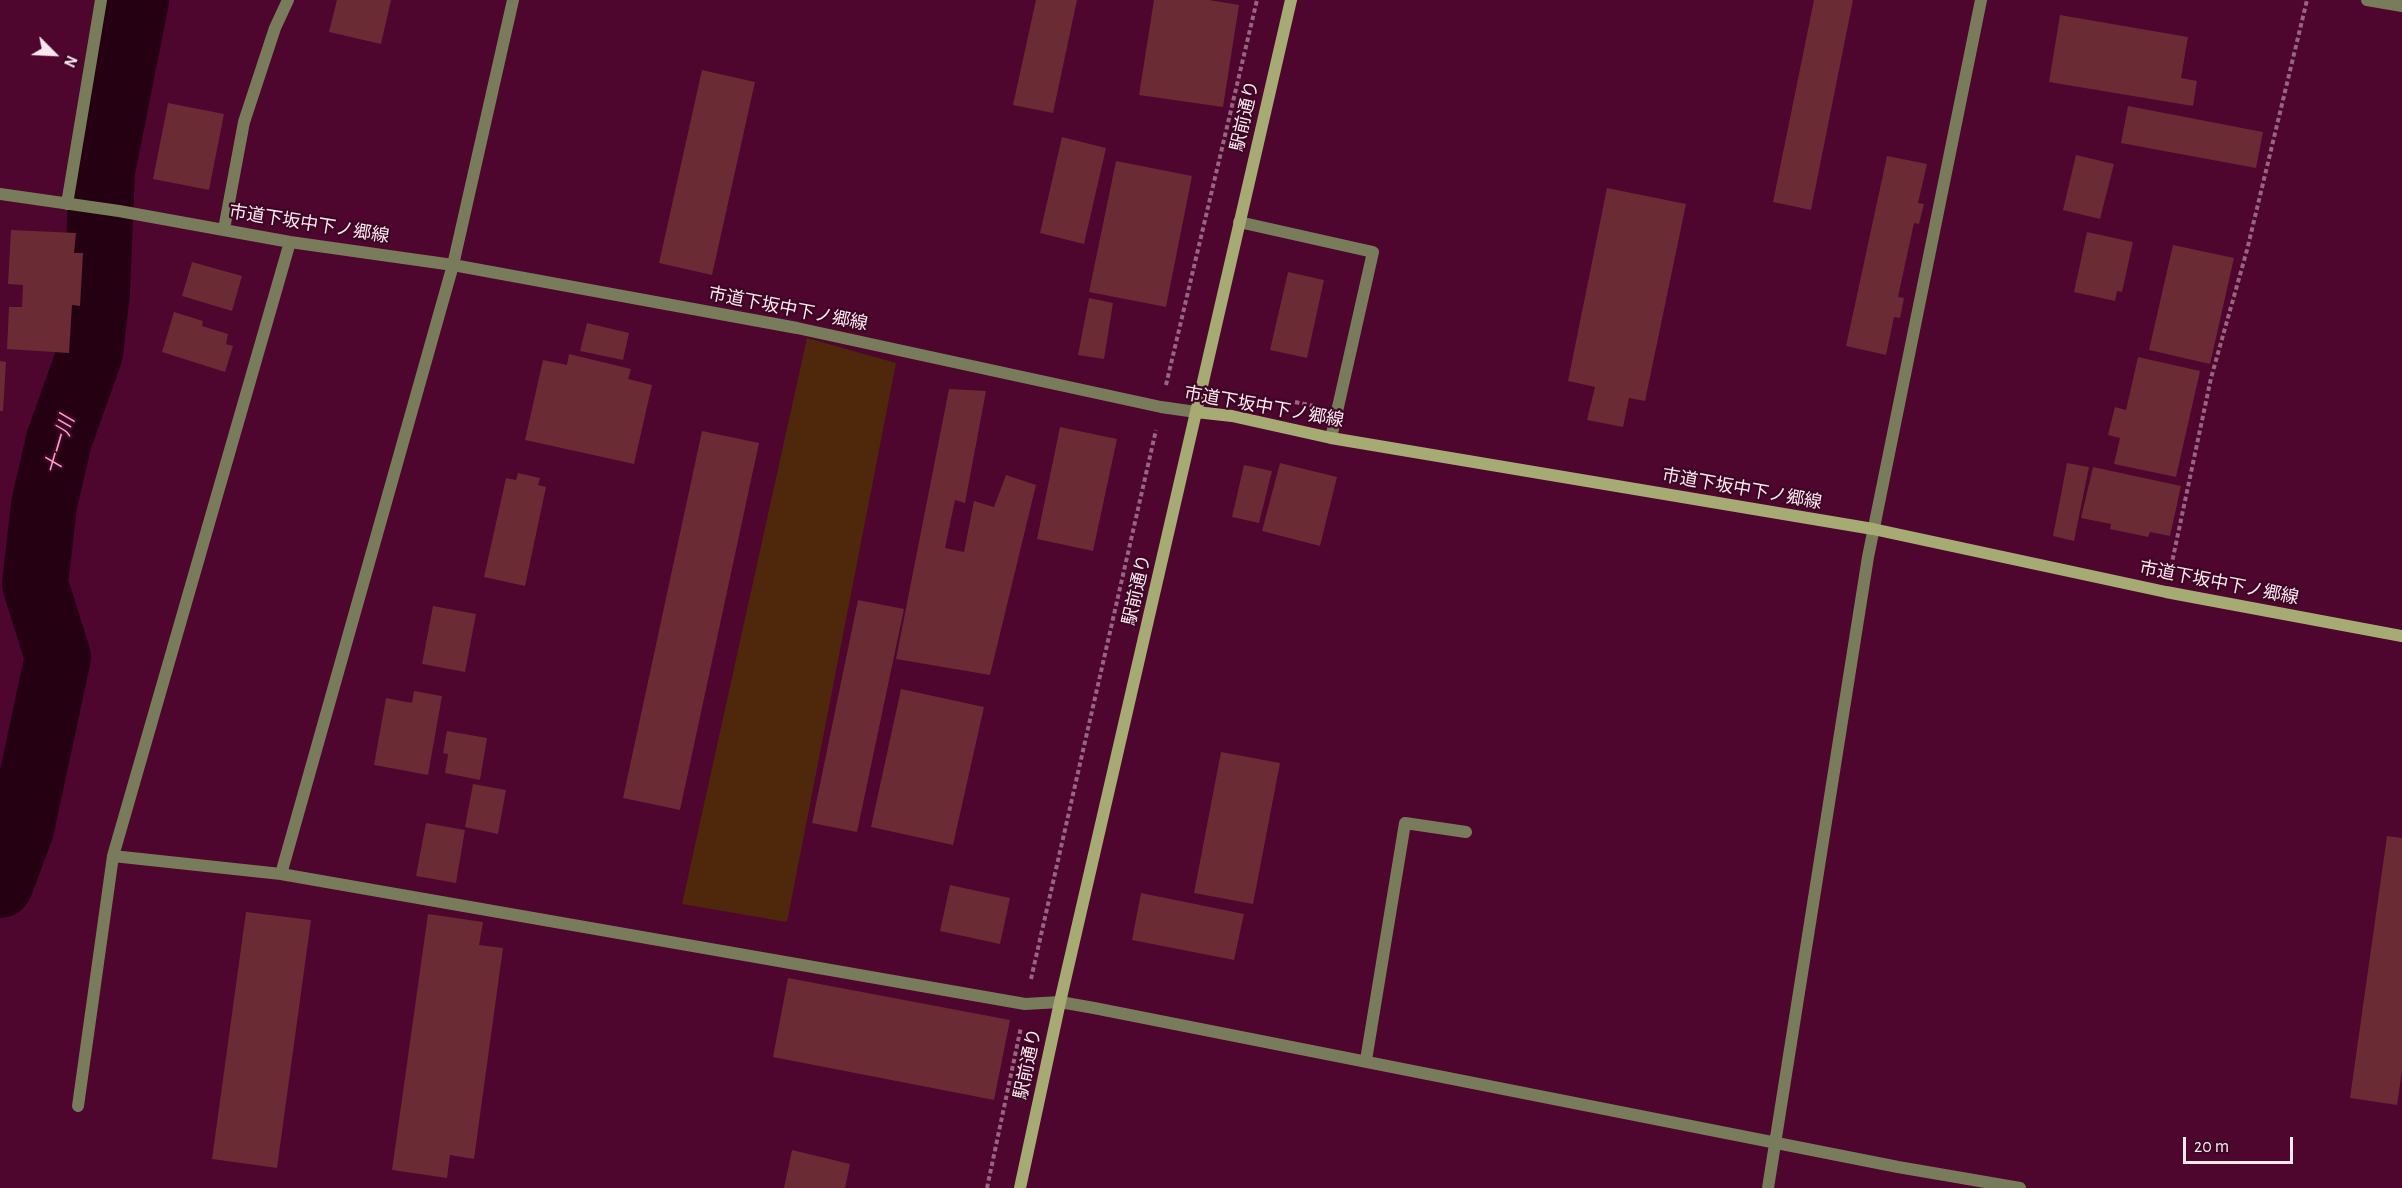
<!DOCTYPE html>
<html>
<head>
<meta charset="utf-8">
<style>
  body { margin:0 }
  #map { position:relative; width:2402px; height:1188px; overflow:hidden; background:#4e052e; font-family:"Alegreya Sans",sans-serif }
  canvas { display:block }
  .north { position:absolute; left:24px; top:24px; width:60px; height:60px; -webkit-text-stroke:4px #3c0624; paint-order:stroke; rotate:114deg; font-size:16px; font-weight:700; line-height:24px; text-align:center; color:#fbe8ef }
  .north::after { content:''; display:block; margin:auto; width:21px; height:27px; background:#fbe8ef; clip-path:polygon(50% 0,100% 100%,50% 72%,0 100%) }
  .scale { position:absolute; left:2183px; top:1137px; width:110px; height:27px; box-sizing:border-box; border:3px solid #fbe8ef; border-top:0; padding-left:8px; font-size:18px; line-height:21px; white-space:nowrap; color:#fbe8ef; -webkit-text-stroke:4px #3c0624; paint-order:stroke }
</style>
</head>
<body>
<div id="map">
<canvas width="2402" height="1188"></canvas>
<div class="north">N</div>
<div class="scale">20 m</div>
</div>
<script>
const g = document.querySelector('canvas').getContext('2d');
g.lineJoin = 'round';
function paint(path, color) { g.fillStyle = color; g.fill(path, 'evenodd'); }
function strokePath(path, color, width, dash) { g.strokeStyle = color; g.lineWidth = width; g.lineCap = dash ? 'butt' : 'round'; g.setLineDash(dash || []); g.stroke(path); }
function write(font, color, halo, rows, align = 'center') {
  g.font = font + ' "Alegreya Sans","Noto Sans JP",sans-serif'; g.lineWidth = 4.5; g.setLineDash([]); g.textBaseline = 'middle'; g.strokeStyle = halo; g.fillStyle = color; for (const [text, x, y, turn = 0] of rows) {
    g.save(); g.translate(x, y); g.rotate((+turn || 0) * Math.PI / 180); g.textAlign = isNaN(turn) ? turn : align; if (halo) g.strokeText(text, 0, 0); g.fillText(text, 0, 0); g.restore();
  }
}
paint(new Path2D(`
  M807 338 896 363 787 922 682 904Z`), '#4f280c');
strokePath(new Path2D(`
  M0 885 21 829 58 657 35 584 44 505 59 440 90 353 97 292 102 171 136 0`), '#250013', 66);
paint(new Path2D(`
  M337 0H391L381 44 329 32Z
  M1036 0H1077L1053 113 1013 105Z
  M1154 0H1209L1239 5 1223 107 1139 95Z
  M1814 0H1853L1811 210 1773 202Z
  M2060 15 2188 37 2181 78 2197 81 2193 106 2049 82Z
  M702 70 755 82 712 275 659 263Z
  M168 103 224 114 209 190 153 179Z
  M2128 106 2263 132 2256 168 2121 143Z
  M1062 137 1106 148 1084 244 1040 233Z
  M2076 155 2114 164 2100 219 2063 210Z
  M1887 156 1927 164 1918 203 1924 204 1919 224 1914 223 1898 297 1904 298 1900 318 1894 317 1886 355 1846 346Z
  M1116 161 1192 176 1166 307 1089 292Z
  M1607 188 1686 204 1645 401 1629 398 1623 427 1587 420 1595 387 1568 381Z
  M11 230 76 233 74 253H83L80 306 72 305 69 353 7 349 9 307H22L23 285 8 284Z
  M2087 232 2133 242 2122 292 2117 291 2115 301 2074 292Z
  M2173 245 2234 258 2210 364 2149 350Z
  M192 262 242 276 232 311 182 296Z
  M1288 272 1324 280 1307 358 1270 350Z
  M1089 298 1113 303 1104 359 1078 355Z
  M174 312 203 321 202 326 228 334 226 344 233 346 225 372 162 352Z
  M587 323 629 333 623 360 580 351Z
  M569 354 631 369 628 379 652 385 634 464 525 440 543 360 567 365Z
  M2138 357 2200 371 2176 477 2114 464 2120 438 2108 435 2115 407 2126 410Z
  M0 361 6 362 3 411H0Z
  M949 389 986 391 965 503 955 500 945 548 964 552 974 501 994 507 1006 475 1036 485 990 675 896 659Z
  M1060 427 1117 439 1093 551 1037 539Z
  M702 431 759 443 680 810 623 798Z
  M1280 463 1337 477 1320 546 1262 531Z
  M2067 463 2089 467 2074 541 2053 536Z
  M1244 465 1272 471 1259 523 1232 517Z
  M2093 467 2181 486 2170 536 2150 532 2148 537 2110 529 2111 524 2081 518Z
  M518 473 540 478 538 485 546 487 525 586 484 577 506 478 516 480Z
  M858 600 904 609 857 832 812 823Z
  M433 606 476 614 465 672 422 664Z
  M901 689 984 707 953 845 871 827Z
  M414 691 442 696 428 775 374 765 386 698 412 703Z
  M447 731 487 738 480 780 445 773 448 754 443 753Z
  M1221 752 1280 763 1253 904 1194 893Z
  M473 784 506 790 498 834 465 827Z
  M426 823 465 830 456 883 416 876Z
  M2387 836 2402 838V1071L2397 1105 2350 1098Z
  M950 885 1010 898 1000 944 940 931Z
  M1141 893 1244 914 1234 960 1132 940Z
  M246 912 311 920 277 1168 212 1159Z
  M428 914 483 922 479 945 503 948 474 1159 450 1155 447 1178 392 1170Z
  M788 978 1010 1020 994 1100 773 1057Z
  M792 1150 850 1164 845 1188H784Z`), '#6a2b35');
strokePath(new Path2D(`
  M1166 385 1257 0
  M1295 402 1314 406
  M2171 567 2211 378 2247 250 2307 0
  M1031 979 1156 430
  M987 1188 1021 1027`), '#976580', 4, [4.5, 3]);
strokePath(new Path2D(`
  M1239 222 1373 252 1331 438`), '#787c5a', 12);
strokePath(new Path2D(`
  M2367 0 2402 6
  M0 194 119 211 290 242 453 265 797 328 1161 407 1196 412
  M67 204 101 0
  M224 229 244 122 275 28 288 0
  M113 856 290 242
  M281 874 1025 1004 1060 1002 1094 1008 1898 1167 2020 1188
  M1366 1060 1405 823 1466 832
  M78 1106 113 856 281 874 453 265 513 0
  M1768 1188 1868 557 1981 0`), '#787c5a', 12);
strokePath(new Path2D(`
  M1196 412 1232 416 1331 438 1873 529 2166 592 2402 636
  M1020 1188 1060 1002 1291 0`), '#a6ab74', 12);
write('18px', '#fbe8ef', '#3c0624', [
  ["駅前通り",1245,116,-77],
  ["市道下坂中下ノ郷線",309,224,9],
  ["市道下坂中下ノ郷線",788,309,11],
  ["市道下坂中下ノ郷線",1264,407,10],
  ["市道下坂中下ノ郷線",1742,489,10],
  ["市道下坂中下ノ郷線",2219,583,11],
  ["駅前通り",1137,590,-77],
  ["駅前通り",1028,1064,-78]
]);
write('italic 20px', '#fd9fc8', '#3c0624', [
  ["十一川",60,445,-74]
]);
</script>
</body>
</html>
